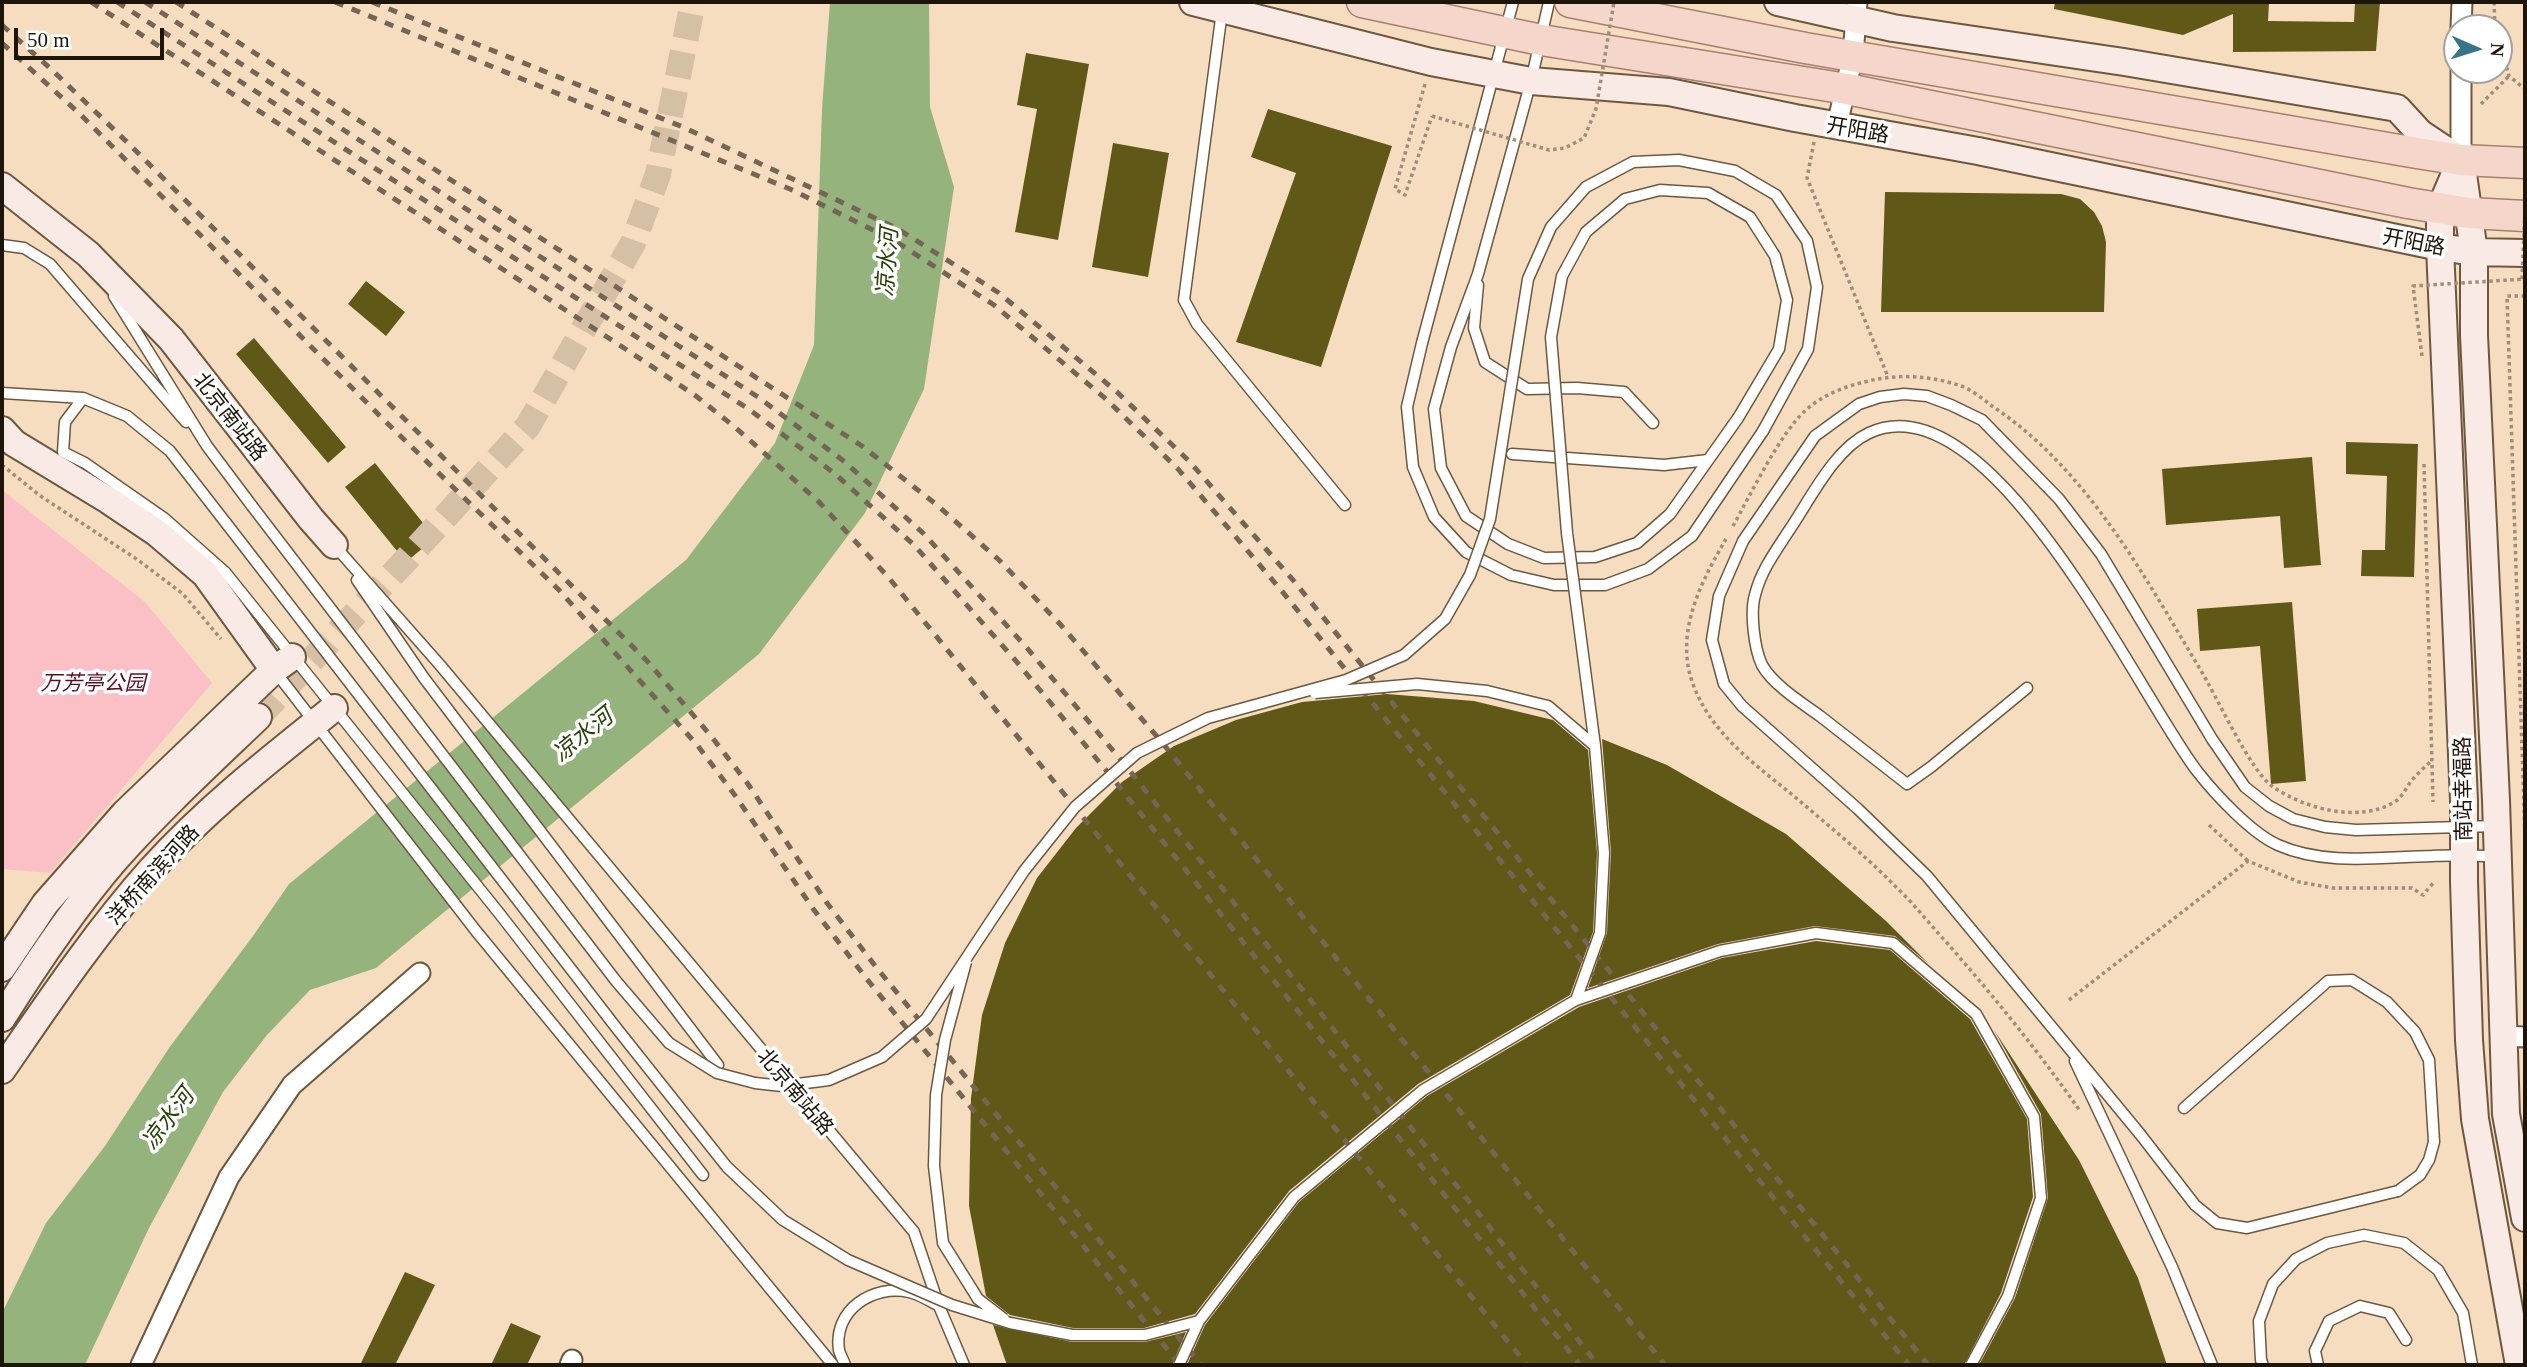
<!DOCTYPE html>
<html>
<head>
<meta charset="utf-8">
<style>
  body { margin:0 }
  #map { position:relative; width:2527px; height:1367px; overflow:hidden; background:#f6ddc0; font-family:Georgia,serif }
  canvas { display:block }
  .frame { position:absolute; inset:0; border:4px solid #1d140a; pointer-events:none }
  .north { position:absolute; left:2443px; top:14px; width:70px; height:70px; box-sizing:border-box; background:#fff; border:2px solid #a5a19d; border-radius:50%; rotate:93deg; font-size:19px; font-weight:700; line-height:28px; text-align:center; color:#1d140a }
  .north::after { content:''; display:block; margin:auto; width:24px; height:32px; background:#357489; clip-path:polygon(50% 0,100% 100%,50% 72%,0 100%) }
  .scale { position:absolute; left:14px; top:28px; width:150px; height:32px; box-sizing:border-box; border:4px solid #1d140a; border-top:0; padding-left:9px; font-size:21px; line-height:24px; white-space:nowrap; color:#1d140a; -webkit-text-stroke:5px #fff; paint-order:stroke }
</style>
</head>
<body>
<div id="map">
<canvas width="2527" height="1367"></canvas>
<div class="frame"></div>
<div class="north">N</div>
<div class="scale">50 m</div>
</div>
<script>
const g = document.querySelector('canvas').getContext('2d');
g.lineJoin = 'round';
function paint(path, color) { g.fillStyle = color; g.fill(path, 'evenodd'); }
function strokePath(path, color, width, dash) { g.strokeStyle = color; g.lineWidth = width; g.lineCap = dash ? 'butt' : 'round'; g.setLineDash(dash || []); g.stroke(path); }
function write(font, color, halo, rows, align = 'center') {
  g.font = font + ' Georgia,"Noto Sans SC",serif'; g.lineWidth = 7; g.setLineDash([]); g.textBaseline = 'middle'; g.strokeStyle = halo; g.fillStyle = color; for (const [text, x, y, turn = 0] of rows) {
    g.save(); g.translate(x, y); g.rotate((+turn || 0) * Math.PI / 180); g.textAlign = isNaN(turn) ? turn : align; if (halo) g.strokeText(text, 0, 0); g.fillText(text, 0, 0); g.restore();
  }
}
paint(new Path2D(`
  M2 490 145 602 212 683 50 873 2 869Z`), '#fbbfc6');
paint(new Path2D(`
  M830 2H929L930 107 954 187 924 389 865 513 759 654 376 968 310 990 267 1035 223 1092 149 1228 85 1365H2V1313L46 1223 105 1146 169 1048 253 936 289 884 686 560 775 443 814 345 822 109Z`), '#95b37c');
paint(new Path2D(`
  M2055 2H2269L2268 21 2354 22 2355 2H2380L2376 51 2233 52V14L2183 35 2054 9Z
  M1026 53 1089 64 1058 240 1015 232 1037 109 1017 105Z
  M1268 109 1392 146 1321 367 1236 342 1296 173 1251 157Z
  M1113 143 1169 153 1148 277 1092 267Z
  M1885 192 2061 194 2080 199 2094 212 2102 226 2106 242 2104 312H1881Z
  M366 281 405 312 386 336 348 304Z
  M254 338 346 447 328 463 236 354Z
  M2346 442 2418 444 2414 577 2361 576 2362 550H2385L2387 476 2346 474Z
  M2312 457 2321 565 2284 568 2280 516 2166 525 2162 469Z
  M375 463 435 538 406 562 345 487Z
  M2292 602 2306 781 2271 784 2260 646 2200 651 2197 609Z
  M1387 694 1474 701 1553 720 1588 750 1597 853 1593 932 1570 995 1418 1084 1289 1191 1195 1314 1144 1328H1073L1010 1315 986 1296 969 1206 971 1098 982 1015 1005 943 1037 878 1076 828 1122 782 1174 746 1236 720 1302 702Z
  M1602 739 1667 765 1786 834 1886 921 1928 963 1895 936 1815 926 1718 944 1588 988 1607 933 1611 852Z
  M1816 941 1890 950 1970 1019 2027 1119 2033 1197 2001 1293 1964 1365H1187L1205 1325 1299 1202 1427 1096 1579 1007 1722 958Z
  M1994 1030 2079 1160 2138 1278 2167 1365H1979L2015 1298 2048 1198 2041 1114Z
  M405 1272 435 1285 395 1365H360Z
  M511 1323 541 1336 527 1365H491Z
  M993 1325 1072 1342H1145L1186 1332 1172 1365H1007Z`), '#605817');
strokePath(new Path2D(`
  M258 717 405 561 528 426 633 243 658 174 693 2`), '#d5bfa5', 26, [26, 13]);
const lane = new Path2D(`
  M1513 2 1422 343 1407 407 1413 467 1434 517 1466 552 1511 575 1554 585H1605L1648 569 1692 536 1763 431
  M1549 2 1531 81 1478 274 1451 347 1434 409 1441 468 1466 516 1508 544 1544 558 1595 557 1637 543 1670 514 1738 418
  M1222 11 1184 300 1197 324 1345 505
  M2 245 24 248 50 264 186 422
  M1478 285 1474 328 1485 362 1527 389 1577 388 1624 392 1653 423
  M114 296 207 446 252 506
  M2 393 83 398 127 416 170 451 226 523
  M83 398 65 422 63 452 85 463 164 518 225 572 499 913 703 1175
  M1512 454 1664 465 1708 460
  M334 545 440 665 914 1232 939 1306 964 1365
  M357 580 424 678 718 1065
  M274 670 476 931 833 1365
  M2027 688 1931 767 1907 784C1878 761 1849 739 1820 716 1802 703 1773 685 1762 665 1754 648 1750 612 1755 595 1761 571 1775 552 1788 532 1810 500 1834 449 1869 433 1991 376 2139 696 2197 771 2215 794 2251 833 2278 845 2325 866 2382 857 2432 856 2453 855 2475 856 2497 856
  M2075 1061 2172 1267 2212 1365
  M2184 1108 2328 981 2352 980 2387 1002 2415 1032 2429 1060 2434 1142 2429 1160 2420 1175 2398 1191
  M2140 1134 1927 876 1858 809 1742 706 1724 684 1712 640 1719 596 1743 541 1815 436 1859 404 1880 397 1904 394 1927 396 1951 405 1982 420 2059 499 2101 554 2212 739 2245 787 2269 806 2293 819 2325 827 2356 830 2496 826
  M845 1365C844 1361 840 1355 839 1350 833 1310 873 1284 909 1292 919 1294 930 1301 939 1306
  M2318 1365 2315 1351 2329 1321 2360 1306 2389 1313 2406 1340`);
const street = new Path2D(`
  M2461 28 2462 2
  M1837 125 1853 56 1857 2
  M2461 160V70
  M2503 1036 2525 1037
  M141 1365 229 1177 292 1085 420 973
  M570 1365 572 1360`);
const secondary = new Path2D(`
  M1193 2 1431 62 1531 81 1669 92 1795 118 1978 151 2440 247 2474 252 2525 253
  M1778 2 1893 28 2124 62 2397 108 2420 133 2459 159
  M2461 160 2440 209V247L2464 801V881L2469 1040 2475 1119 2519 1365
  M2461 160 2474 252V335L2496 800 2506 1114 2525 1218
  M2 186 88 254 171 339 311 519 334 545
  M2 430 14 443 108 500 157 533 205 574 274 670
  M2 968 45 904 125 813 274 670 292 657
  M2 1018C36 964 72 910 114 861 159 810 209 764 258 717
  M2 1070C49 1002 96 932 151 870 206 809 270 759 334 708`);
const primary = new Path2D(`
  M1362 2 1541 40 1847 89 2408 203 2469 213 2525 216
  M1570 2 1805 48 2417 153 2461 160 2525 163`);
strokePath(lane, '#6d583f', 13);
strokePath(street, '#6d583f', 23);
strokePath(secondary, '#6d583f', 30);
strokePath(primary, '#a68070', 33);
strokePath(new Path2D(`
  M2494 2 2495 28
  M2499 40 2509 76 2525 89
  M1425 84 1395 189 1405 195 1432 116
  M2481 104 2509 76
  M1814 142 1807 178 1888 377
  M2525 296H2507L2525 838
  M2424 464 2433 802
  M2 465 39 495 138 560 183 594 221 639
  M1733 526C1751 494 1780 433 1806 410 1826 392 1852 384 1878 379 1905 374 1935 377 1961 386 1972 390 1983 399 1992 406 2087 469 2143 574 2200 669 2216 695 2251 772 2272 786 2304 809 2361 824 2396 801 2403 796 2407 786 2412 780 2418 773 2425 767 2431 761
  M1726 539C1701 582 1674 633 1693 684 1711 734 1756 765 1795 797 1830 827 1866 856 1898 889 1916 906 1931 926 1948 944 1995 998 2039 1052 2080 1111
  M2209 825 2248 861
  M2069 1000 2248 861 2299 882 2333 888H2412L2423 895 2435 881`), '#a08e78', 3.5, [3.5, 3.5]);
strokePath(lane, '#fff', 10);
strokePath(street, '#fff', 19);
strokePath(secondary, '#faeae5', 26);
strokePath(primary, '#f5d6ca', 30);
strokePath(new Path2D(`
  M91 2 624 348 696 396 736 428 819 502 889 578 1527 1365
  M117 2 750 410 834 473 914 545 1016 661 1114 780 1580 1365
  M145 2 758 397 845 462 924 534 1027 648 1126 766 1598 1365
  M176 2 862 446 937 505 999 560 1060 624 1160 740 1665 1365
  M335 2 790 189 895 241 994 305 1106 399 1178 469 1281 590 1909 1365
  M372 2 683 127 898 229 999 293 1117 392 1189 461 1293 580 1928 1365
  M2 25 51 69 129 144 648 662 711 736 748 784 827 903 876 967 1201 1365
  M2 43 81 115 384 420 559 590 698 746 734 794 814 910 866 978 1180 1365`), '#756554', 5, [9, 9]);
const laneBridge = new Path2D(`
  M252 506 616 981 669 1043 717 1073 755 1083 782 1086 829 1080 882 1057 926 1019 1024 871 1075 807 1137 753 1208 718 1346 680 1404 655 1445 619 1470 575 1490 519 1528 279 1551 227 1586 187 1633 162 1679 160 1735 171 1776 195 1807 241 1817 287 1808 349 1763 431
  M226 523 618 1030 727 1167 783 1220 848 1260 952 1305 1010 1323 1072 1335H1145L1199 1321
  M1315 693 1417 684 1487 691 1548 706 1595 746
  M966 962 945 1040 936 1095 934 1166 943 1243 978 1299 1004 1319
  M1576 1000 1600 933 1604 853 1595 746 1567 533 1551 337 1562 276 1586 232 1625 199 1660 190 1708 193 1750 217 1775 256 1787 300 1779 349 1738 418
  M2140 1134 2195 1205 2217 1223 2247 1228 2398 1191
  M1179 1365 1199 1321 1294 1197 1423 1090 1576 1000 1720 951 1816 933 1893 943 1976 1014 2034 1117 2041 1198 2008 1296 1971 1365
  M2263 1365 2261 1360 2259 1321 2273 1284 2296 1259 2327 1243 2364 1235 2404 1243 2438 1270 2463 1313 2472 1365`);
strokePath(laneBridge, '#6d583f', 13, []);
strokePath(new Path2D(`
  M1432 116 1549 150 1565 148 1584 138 1596 109 1614 2
  M2522 279 2525 209
  M2422 356 2413 286 2525 279`), '#a08e78', 3.5, [3.5, 3.5]);
strokePath(laneBridge, '#fff', 10);
write('21px', '#1d140a', '#fff', [
  ["开阳路",1858,129,10],
  ["开阳路",2414,241,11],
  ["北京南站路",231,416,52],
  ["南站幸福路",2462,789,-91],
  ["洋桥南滨河路",152,874,-48],
  ["北京南站路",796,1091,50]
]);
write('italic 21px', '#5e0c24', '#fff', [
  ["万芳亭公园",93,682]
]);
write('italic 23px', '#274205', '#fff', [
  ["凉水河",886,262,-86],
  ["凉水河",582,734,-39],
  ["凉水河",167,1118,-53]
]);
</script>
</body>
</html>
